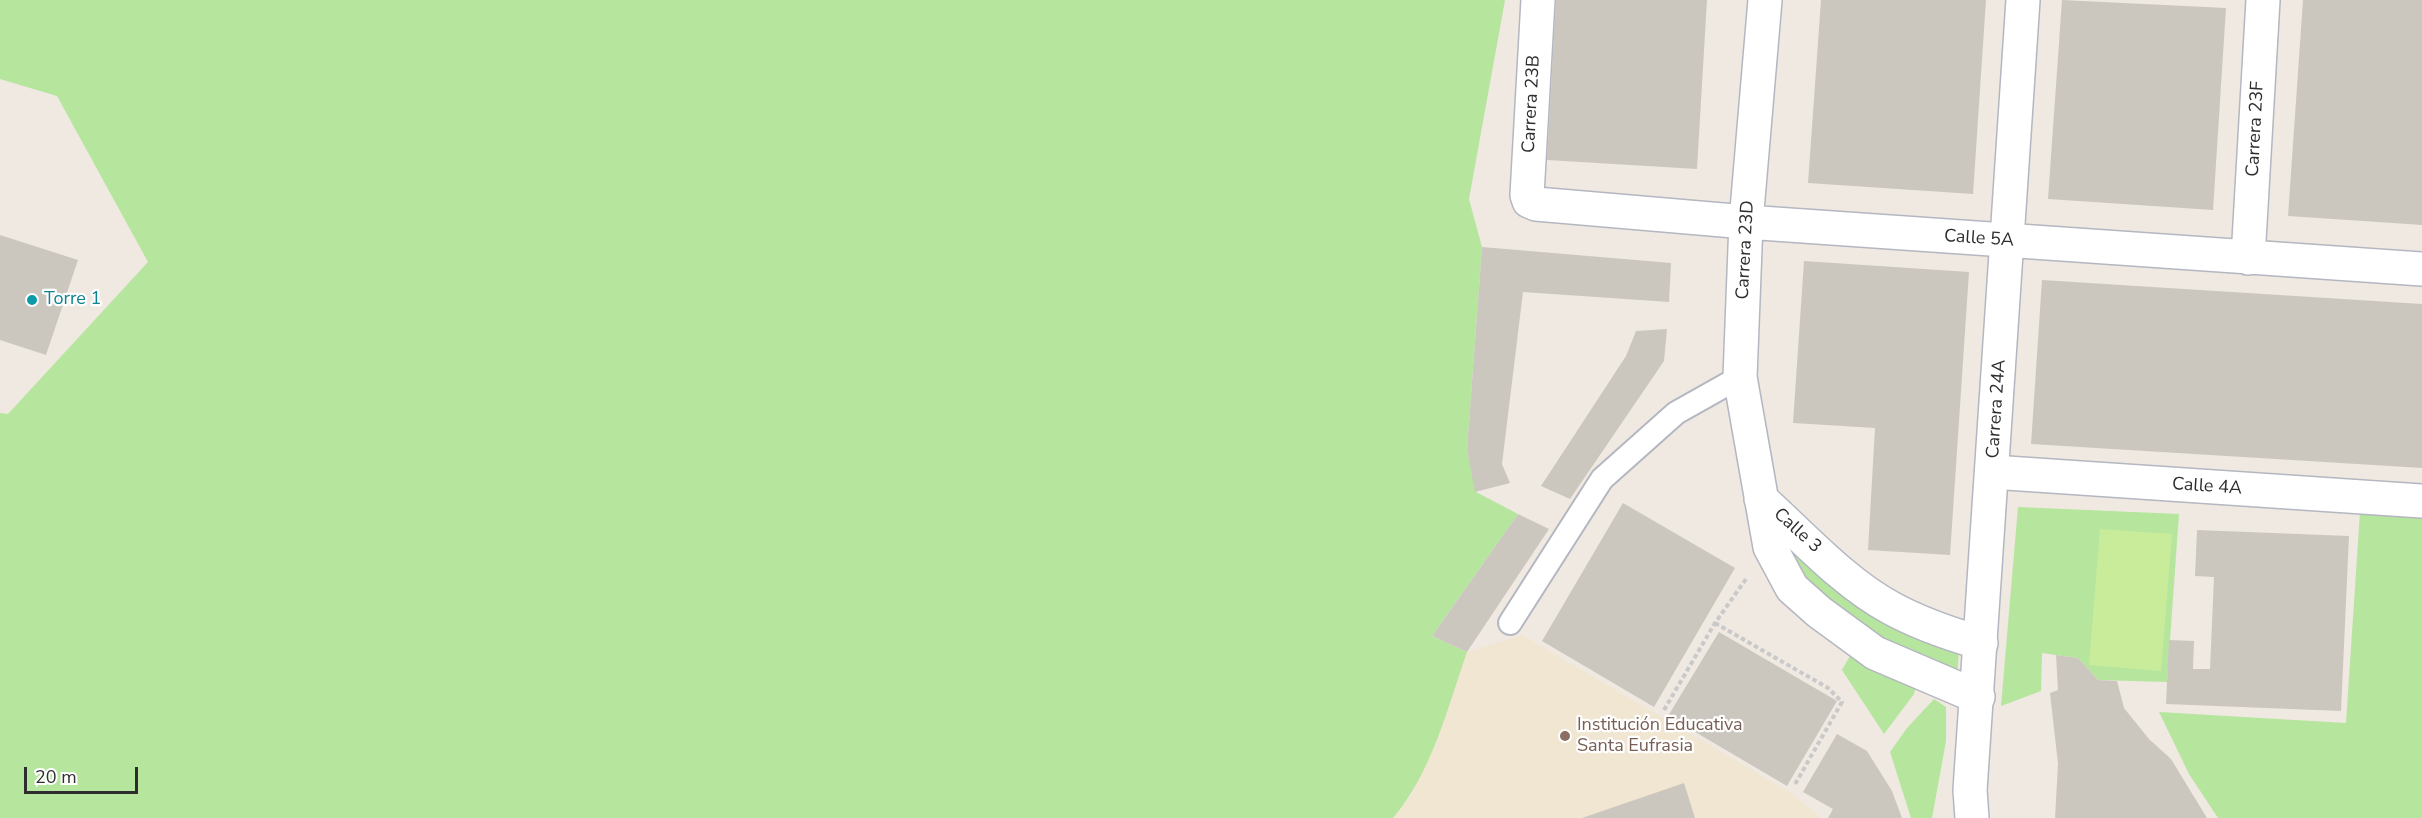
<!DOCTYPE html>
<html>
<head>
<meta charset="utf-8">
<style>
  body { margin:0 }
  #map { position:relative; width:2422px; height:818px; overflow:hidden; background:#efe9e1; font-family:"Nunito Sans",sans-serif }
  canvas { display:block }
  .scale { position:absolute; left:24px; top:767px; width:114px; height:27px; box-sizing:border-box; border:3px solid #2e2e2e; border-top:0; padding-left:8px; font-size:18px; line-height:21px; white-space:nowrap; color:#2e2e2e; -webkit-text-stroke:4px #fff; paint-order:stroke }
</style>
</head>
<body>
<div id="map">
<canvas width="2422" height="818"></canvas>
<div class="scale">20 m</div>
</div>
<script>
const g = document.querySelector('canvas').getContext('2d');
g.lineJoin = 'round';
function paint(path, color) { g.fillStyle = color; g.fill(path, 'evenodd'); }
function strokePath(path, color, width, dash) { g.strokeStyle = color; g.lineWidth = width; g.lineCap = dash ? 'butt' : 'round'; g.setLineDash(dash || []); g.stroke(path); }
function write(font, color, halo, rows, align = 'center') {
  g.font = font + ' "Nunito Sans",sans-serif'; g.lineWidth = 4.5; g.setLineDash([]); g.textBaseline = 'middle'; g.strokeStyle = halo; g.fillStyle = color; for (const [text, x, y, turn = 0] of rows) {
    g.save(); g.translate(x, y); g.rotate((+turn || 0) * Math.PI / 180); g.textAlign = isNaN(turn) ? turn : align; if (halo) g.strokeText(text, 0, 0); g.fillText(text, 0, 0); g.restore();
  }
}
paint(new Path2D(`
  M1522 635 1791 793 1821 818H1393L1411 796 1430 755 1467 652Z`), '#f0e6d1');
paint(new Path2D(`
  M0 0H1505L1469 199 1482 247 1467 450 1476 492 1518 514 1432 636 1467 652C1447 709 1432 772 1393 818H0V413L8 414 148 262 57 96 0 79Z
  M2018 507 2179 514 2167 682 2098 680 2078 658 2042 653 2041 691 2001 706Z
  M2360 512 2422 515V818H2218L2189 774 2159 712 2346 723Z
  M1773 521 1959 649 1957 678 1881 643 1801 582Z
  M1851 654 1916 686 1914 694 1884 734 1842 670Z
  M1934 699 1946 707V741L1932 818H1911L1890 752 1907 728Z`), '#b6e59e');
paint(new Path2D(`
  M2100 529 2172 534 2161 671 2089 665Z`), '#c9ec9a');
paint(new Path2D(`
  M1556 0H1707L1697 169 1547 160Z
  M1821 0H1986L1973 194 1808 183Z
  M2062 0 2226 8 2213 210 2048 199Z
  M2303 0H2422V225L2288 216Z
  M0 235 78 260 46 355 0 340Z
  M1482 247 1671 263 1669 302 1523 292 1502 464 1510 483 1475 492 1467 450Z
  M1804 261 1969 272 1950 555 1868 550 1875 428 1793 423Z
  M2042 280 2422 304V468L2031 444Z
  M1667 329 1664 361 1570 499 1541 486 1626 356 1636 331Z
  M1623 503 1735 568 1654 707 1542 641Z
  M1518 514 1549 529 1467 652 1432 636Z
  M2197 530 2349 536 2341 711 2166 704 2169 640 2194 641 2193 669H2210L2214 577 2195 576Z
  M1719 632 1837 701 1787 786 1668 716Z
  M2056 655 2078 658 2098 680 2117 681 2124 708 2149 739 2171 759 2207 818H2055L2058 764 2050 693 2058 690Z
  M1837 734 1867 751 1892 791 1902 818H1828L1833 809 1803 792Z
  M1684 783 1695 818H1582Z`), '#cbc7bf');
const service = new Path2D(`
  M1510 623 1602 479 1676 413 1740 377`);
const minor = new Path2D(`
  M1538 0 1527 195 1529 201 1536 204 1746 222 2422 269
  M1765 0 1746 222 1740 377 1770 547 1792 588 1819 612 1875 653 1978 697
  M2248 258 2263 0
  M1992 472 2422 501
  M1761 499C1802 536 1843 582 1891 608 1920 624 1950 634 1981 643`);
const tertiary = new Path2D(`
  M1972 818 1970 790 2023 0`);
strokePath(service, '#b4b7c1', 26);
strokePath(minor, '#b4b7c1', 36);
strokePath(tertiary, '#b4b7c1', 36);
strokePath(new Path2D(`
  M1715 623 1828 688 1842 702 1794 786
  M1664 710 1715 623 1746 579`), '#c9c9c9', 4, [4.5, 3]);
strokePath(service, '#fff', 22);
strokePath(minor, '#fff', 33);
strokePath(tertiary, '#fff', 33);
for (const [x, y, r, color] of [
  [32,300,6,"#0f9aa8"],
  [1565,736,6,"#8d6e63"]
]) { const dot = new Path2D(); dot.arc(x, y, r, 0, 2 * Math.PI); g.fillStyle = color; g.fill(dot); strokePath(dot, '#fff', 2); }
write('18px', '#2e2e2e', '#fff', [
  ["Carrera 23B",1532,104,-87],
  ["Carrera 23F",2256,129,-87],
  ["Calle 5A",1979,239,4],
  ["Carrera 23D",1746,250,-87],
  ["Carrera 24A",1997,409,-86],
  ["Calle 4A",2207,487,4],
  ["Calle 3",1797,531,42]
]);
write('18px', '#0d838f', '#fff', [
  ["Torre 1",44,300]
], 'left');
write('18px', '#785e54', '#fff', [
  ["Institución Educativa",1577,726],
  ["Santa Eufrasia",1577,747]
], 'left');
</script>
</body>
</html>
